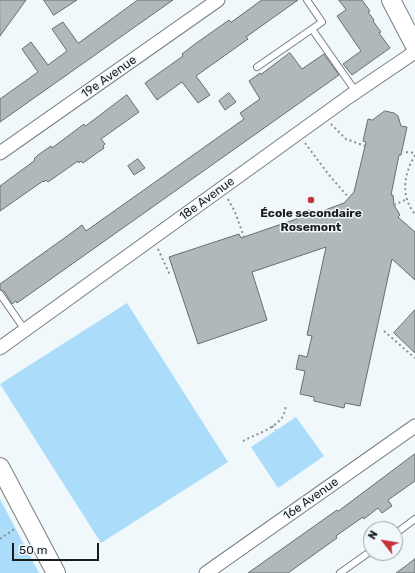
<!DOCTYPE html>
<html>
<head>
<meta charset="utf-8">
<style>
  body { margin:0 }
  #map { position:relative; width:415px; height:573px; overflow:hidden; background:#f1f8fc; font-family:Rubik,sans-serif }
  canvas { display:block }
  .north { position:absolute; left:363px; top:521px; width:40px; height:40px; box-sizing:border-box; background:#f1f8fc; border:1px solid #9ba0a3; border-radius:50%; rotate:301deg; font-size:11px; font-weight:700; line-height:16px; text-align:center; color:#191c1d }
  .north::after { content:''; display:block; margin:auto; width:14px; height:18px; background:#c4343b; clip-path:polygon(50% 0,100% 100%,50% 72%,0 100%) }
  .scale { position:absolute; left:12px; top:543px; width:87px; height:18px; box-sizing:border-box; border:2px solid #191c1d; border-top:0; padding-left:5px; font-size:12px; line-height:14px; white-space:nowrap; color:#191c1d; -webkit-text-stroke:3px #f1f8fc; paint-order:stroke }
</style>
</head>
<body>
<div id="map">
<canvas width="415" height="573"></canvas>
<div class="north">N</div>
<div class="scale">50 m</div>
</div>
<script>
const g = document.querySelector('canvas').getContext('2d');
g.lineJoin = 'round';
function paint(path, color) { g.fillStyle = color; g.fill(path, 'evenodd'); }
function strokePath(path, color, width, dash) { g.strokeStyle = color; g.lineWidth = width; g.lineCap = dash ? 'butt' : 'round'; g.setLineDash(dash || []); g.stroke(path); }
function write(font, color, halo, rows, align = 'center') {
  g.font = font + ' Rubik,sans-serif'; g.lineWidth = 3; g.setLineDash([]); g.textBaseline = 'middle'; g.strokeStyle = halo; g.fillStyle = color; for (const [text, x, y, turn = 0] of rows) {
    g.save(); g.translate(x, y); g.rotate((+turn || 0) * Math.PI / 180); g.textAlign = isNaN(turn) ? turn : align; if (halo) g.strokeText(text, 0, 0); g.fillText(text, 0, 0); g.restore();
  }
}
paint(new Path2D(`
  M127 303 228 462 101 543 0 384Z
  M296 417 324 456 278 488 251 447Z
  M0 499 39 573H0Z`), '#abddfa');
const building = new Path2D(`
  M0 0H26L0 36Z
  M44 0H77L54 15Z
  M138 0H173L0 122V99L38 72 22 49 31 42 48 65 67 51 52 29 58 25 63 22 78 43Z
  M262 0H298L246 37 248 39 196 76 210 95 198 103 182 82 157 100 145 83 183 56 182 54 195 44 229 20 231 22Z
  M339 0H362L370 11 368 12 374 20 373 21 381 32 379 33 390 48 352 75 343 64 361 51 337 16 346 10Z
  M290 53 302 69 324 54 339 75 17 303 16 301 12 304 4 291 0 290V284L70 234 82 225 86 231 244 119 240 113 260 99 249 81 260 73 261 74Z
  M229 93 236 102 225 110 219 101Z
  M127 95 139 112 101 139 105 144 103 146 104 148 83 163 81 161 79 163 78 161 48 182 46 180 44 182 43 181 0 211V186L30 164 35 160 34 159 38 155 51 146 52 148 84 124 85 126Z
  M385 111 394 113 398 116 401 126 407 127 401 155H399L391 195H393L394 205 400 215 398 217 415 232V280L392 259 360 406 345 403 344 408 314 401V397L300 394 305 371 296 369 299 355 307 357 312 336 307 335 326 247 252 272 267 320 198 344 169 257 239 234 241 238 302 217 305 211 309 210 317 213 344 203 354 192 366 142 363 141 368 119 372 120Z
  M138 159 145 168 134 175 128 166Z
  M415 310V353L394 333Z
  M415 454V481L388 500 392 506 382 513 378 508 364 519 363 517 336 536 337 538 288 573H248L337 510 338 511Z
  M415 559V573H396L407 565Z`);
paint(building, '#b1b8bc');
strokePath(building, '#676e71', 1);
const lane = new Path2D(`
  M307 0 322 22 312 29 356 92
  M257 67 312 29
  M0 294 25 330
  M395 534 415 519
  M340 573 371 551`);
const street = new Path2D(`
  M0 153 218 0
  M0 348 347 98 415 52
  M206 573 415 426`);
const secondary = new Path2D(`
  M391 0 415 46
  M0 467 56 573`);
strokePath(lane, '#787f83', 8);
strokePath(street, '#787f83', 15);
strokePath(secondary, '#787f83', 20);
strokePath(new Path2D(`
  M331 124 346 139 365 146
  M305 143 329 175 349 198
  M406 152 415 153
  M415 155C404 174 400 196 415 214
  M228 199 235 212 244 237
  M394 205 405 200
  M158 249 170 275
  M384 331 415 358
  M272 426 276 430
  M243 441C254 435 271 430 280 420 284 416 285 411 286 405
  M0 539 16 528`), '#8b9093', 2, [2, 3]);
strokePath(lane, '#fff', 6);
strokePath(street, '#fff', 13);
strokePath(secondary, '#fff', 18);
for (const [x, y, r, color] of [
  [311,200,4,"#c4343b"]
]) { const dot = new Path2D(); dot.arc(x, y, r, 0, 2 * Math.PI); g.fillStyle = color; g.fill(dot); strokePath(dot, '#f1f8fc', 1.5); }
write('12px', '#191c1d', '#f1f8fc', [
  ["19e Avenue",109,77,-35],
  ["18e Avenue",207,199,-36],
  ["16e Avenue",311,499,-35]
]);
write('bold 12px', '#191c1d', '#f1f8fc', [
  ["École secondaire",311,214],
  ["Rosemont",311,228]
]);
</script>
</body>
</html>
